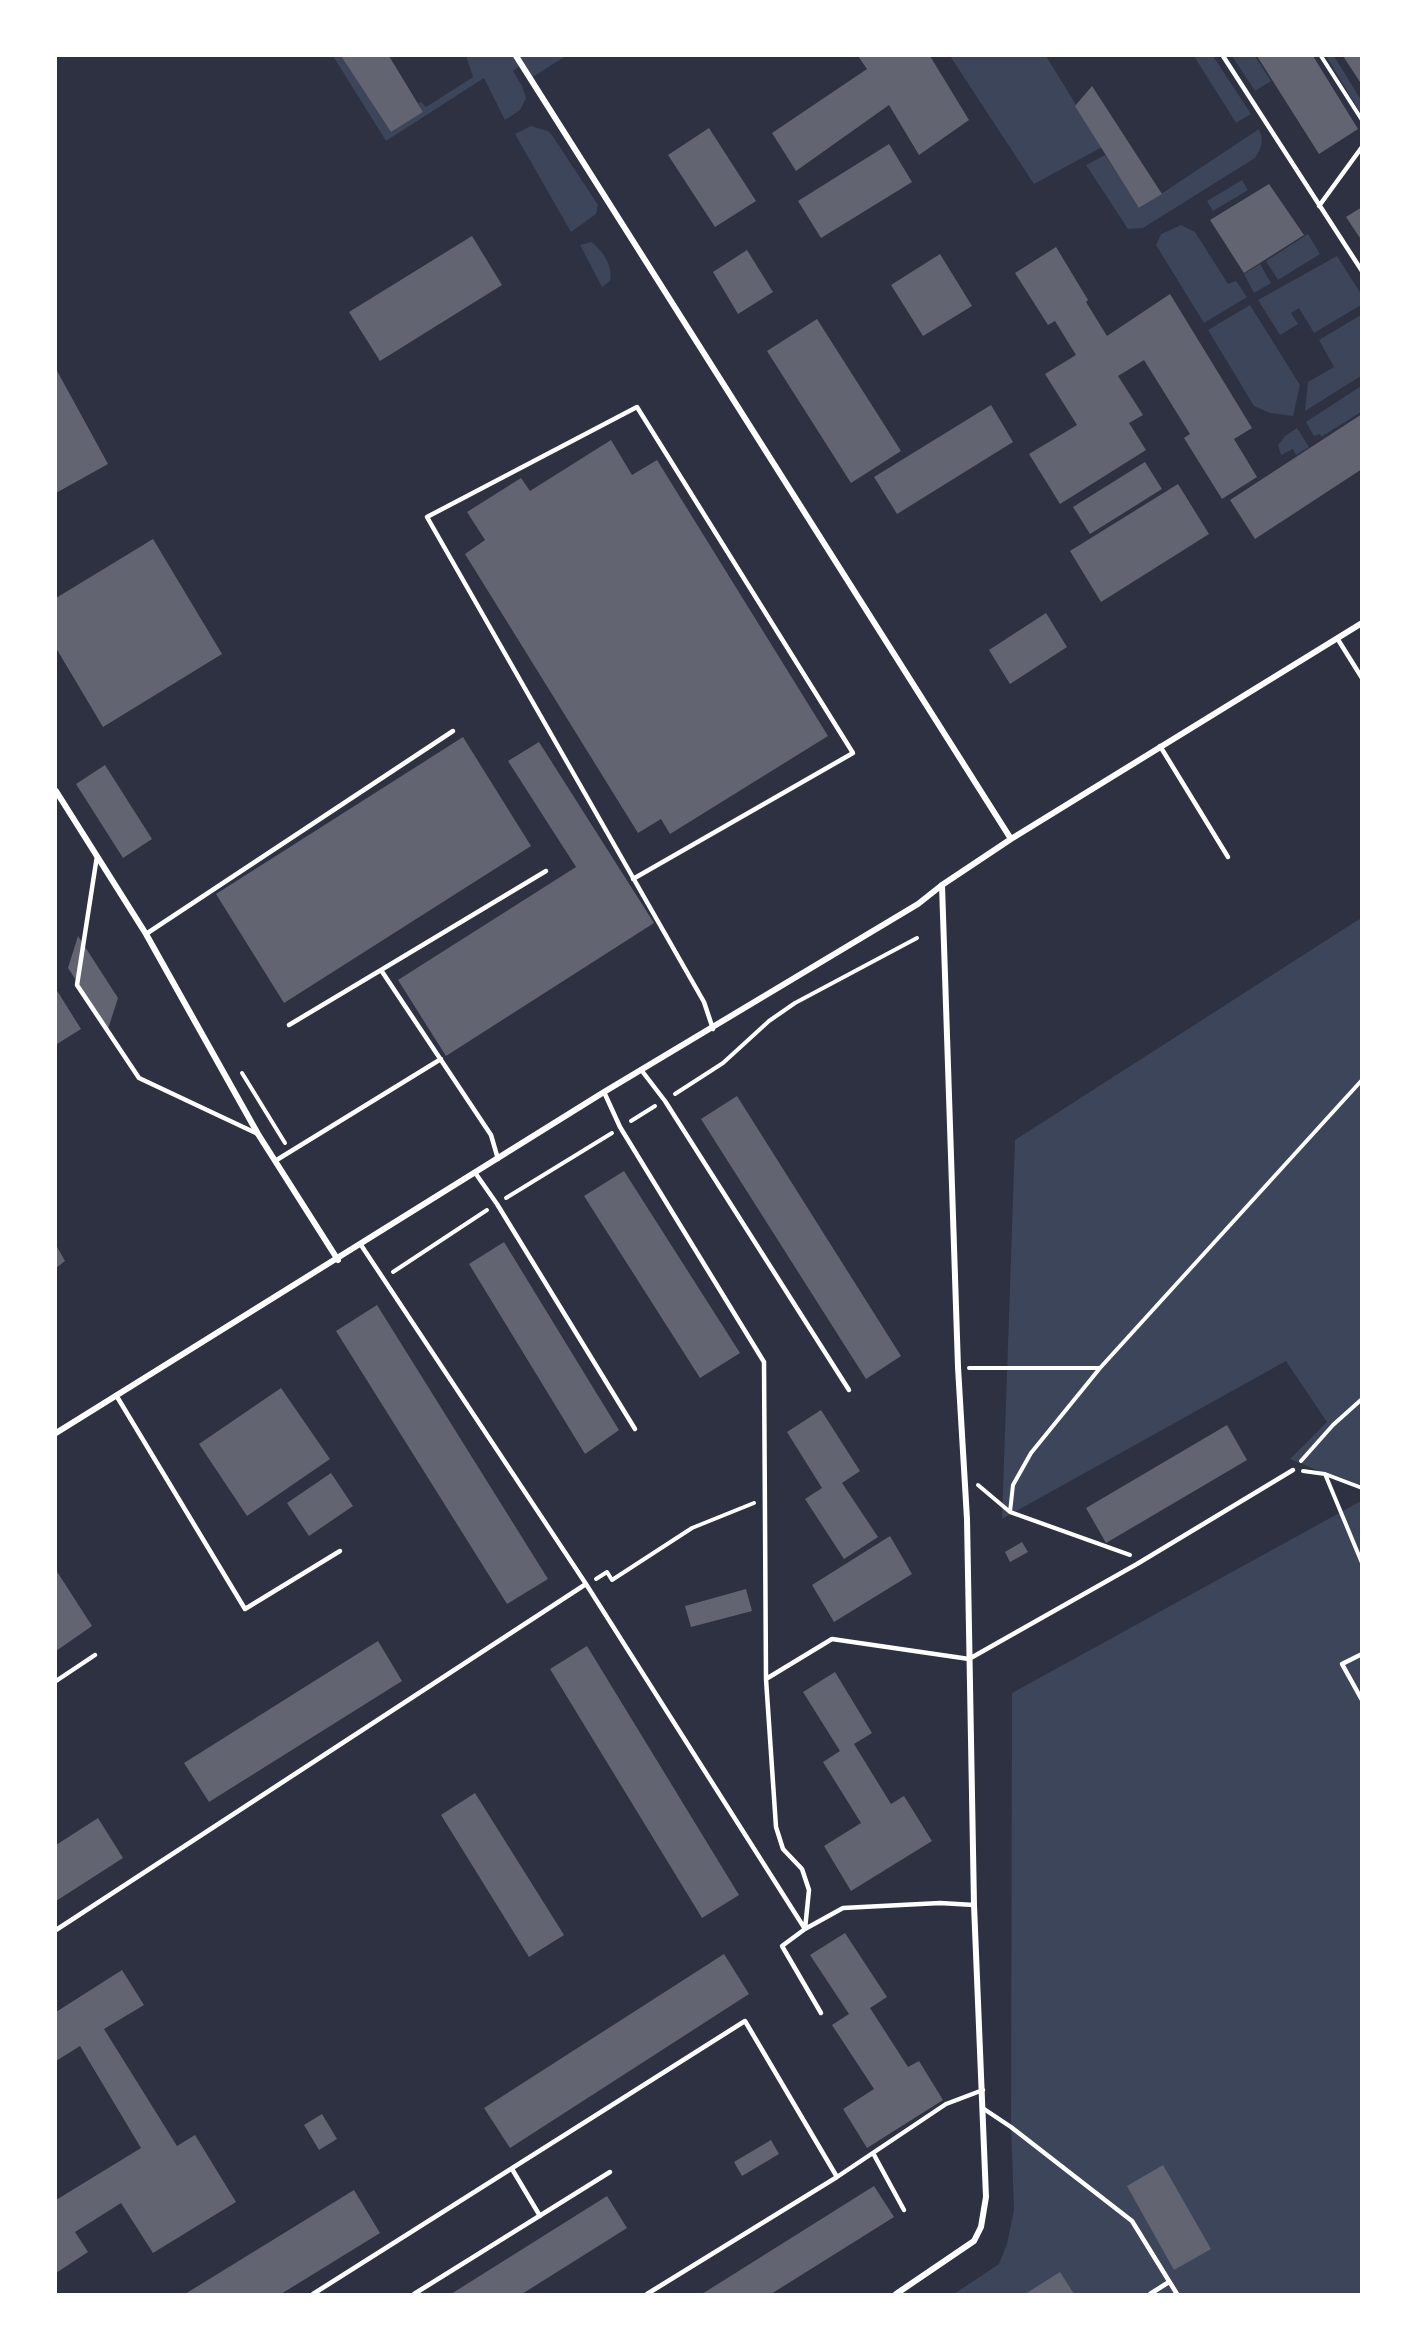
<!DOCTYPE html>
<html>
<head>
<meta charset="utf-8">
<style>
  body { margin:0 }
  #map { position:relative; width:1417px; height:2350px; overflow:hidden; background:#2d3142; font-family:Lato,sans-serif }
  canvas { display:block }
  .frame { position:absolute; inset:0; border:57px solid #fff; pointer-events:none }
</style>
</head>
<body>
<div id="map">
<canvas width="1417" height="2350"></canvas>
<div class="frame"></div>
</div>
<script>
const g = document.querySelector('canvas').getContext('2d');
g.lineJoin = 'round';
function paint(path, color) { g.fillStyle = color; g.fill(path, 'evenodd'); }
function strokePath(path, color, width, dash) { g.strokeStyle = color; g.lineWidth = width; g.lineCap = dash ? 'butt' : 'round'; g.setLineDash(dash || []); g.stroke(path); }
paint(new Path2D(`
  M333 56H341L391 132 423 112 418 103 421 102 426 107 473 77 466 56H514L520 66 513 71 522 86 526 98 520 110 505 120 484 78 386 141Z
  M517 56H566L531 78Z
  M950 56H1046L1102 147 1034 184Z
  M1194 56H1213L1251 114 1236 123Z
  M1232 56H1255L1271 81 1255 91Z
  M1326 56H1334L1361 100V114Z
  M531 126 548 131 552 135 598 205 596 214 571 232 515 134Z
  M1259 129C1264 141 1262 147 1255 158L1143 228 1128 229 1086 165 1105 155 1140 208Z
  M1242 180 1248 190 1213 211 1207 201Z
  M1181 225 1195 232 1228 284 1236 281 1247 297 1204 323 1156 245 1161 234Z
  M1308 234 1320 254 1278 280 1266 261Z
  M591 242C602 249 614 268 610 281L602 287 580 245Z
  M1337 256 1361 294V305L1314 333 1299 308 1291 313 1298 324 1280 335 1258 300Z
  M1260 264 1271 283 1254 293 1244 274Z
  M1250 305 1300 385 1293 416 1270 413 1254 406 1208 330Z
  M1361 315V376L1305 411 1308 382 1334 367 1319 340Z
  M1361 386V412L1321 437 1320 434 1314 436 1306 422Z
  M1297 428 1309 447 1296 455 1293 449 1281 455 1278 445 1285 436Z
  M1361 918V1488L1290 1459 1327 1422 1286 1361 1002 1519 1015 1140Z
  M1361 1501V2294H954L999 2264 1007 2244 1014 2210 1011 2126 1012 1693Z`), '#3c4559');
paint(new Path2D(`
  M341 56H389L423 112 391 132Z
  M858 56H930L969 120 919 155 889 105 796 171 772 133 867 69Z
  M1257 56H1313L1358 129 1319 154Z
  M1343 56H1362V85Z
  M1092 86 1162 194 1139 208 1075 106Z
  M709 128 756 201 715 227 668 155Z
  M889 144 912 182 821 238 798 201Z
  M1269 184 1304 235 1244 273 1210 220Z
  M1362 207V241L1346 217Z
  M472 236 502 285 380 361 349 312Z
  M1056 247 1088 300 1086 302 1107 336 1170 294 1252 428 1234 439 1257 477 1222 499 1184 438 1190 434 1144 360 1118 376 1143 415 1129 423 1146 450 1060 504 1029 454 1077 425 1045 374 1076 355 1055 321 1048 325 1015 273Z
  M747 250 773 292 738 314 713 272Z
  M940 254 972 306 923 336 891 285Z
  M817 319 901 451 851 483 767 351Z
  M56 369 108 464 56 493Z
  M991 405 1013 442 897 514 874 477Z
  M1362 414V469L1255 539 1230 500Z
  M611 440 632 475 657 460 828 736 670 834 661 819 638 833 465 554 485 540 467 512 521 478 530 491Z
  M1145 462 1162 489 1090 534 1073 507Z
  M1178 484 1209 534 1101 602 1070 551Z
  M153 539 222 654 103 727 56 648V598Z
  M1046 613 1067 647 1010 684 989 650Z
  M463 737 531 846 284 1003 216 894Z
  M539 742 654 923 446 1056 398 980 576 867 508 761Z
  M105 765 152 839 123 858 76 784Z
  M78 936 118 998 108 1029 68 968Z
  M56 989 81 1029 57 1044 56 1042Z
  M737 1096 901 1356 866 1379 701 1119Z
  M624 1171 740 1353 700 1378 584 1196Z
  M504 1242 619 1430 585 1454 469 1264Z
  M56 1245 65 1261 56 1268Z
  M377 1305 548 1579 507 1604 336 1331Z
  M281 1388 330 1459 247 1516 199 1444Z
  M821 1410 860 1471 842 1483 878 1537 844 1559 805 1499 822 1488 787 1432Z
  M1227 1425 1247 1460 1106 1543 1086 1508Z
  M331 1473 353 1506 309 1536 287 1503Z
  M890 1536 912 1574 834 1622 812 1585Z
  M1022 1542 1028 1552 1010 1562 1005 1552Z
  M56 1570 92 1626 56 1651Z
  M746 1589 752 1611 691 1627 685 1606Z
  M378 1641 402 1681 209 1802 184 1763Z
  M587 1646 739 1895 702 1918 550 1669Z
  M835 1672 872 1733 854 1744 891 1804 904 1796 932 1841 851 1891 824 1846 861 1823 823 1762 840 1751 803 1692Z
  M475 1793 564 1935 529 1957 441 1815Z
  M98 1818 123 1858 56 1901V1845Z
  M845 1933 887 1997 870 2008 908 2067 919 2061 943 2100 867 2148 843 2109 874 2089 832 2025 849 2014 810 1955Z
  M724 1954 749 1994 510 2148 484 2108Z
  M122 1970 144 2005 104 2029 177 2146 195 2135 236 2202 153 2253 121 2203 75 2232 88 2252 56 2273V2200L141 2148 80 2046 56 2061V2012Z
  M322 2114 337 2139 319 2150 304 2125Z
  M771 2140 779 2154 742 2176 734 2162Z
  M1163 2165 1211 2249 1174 2270 1127 2186Z
  M874 2186 894 2217 771 2294H702Z
  M354 2190 380 2233 281 2294H185Z
  M607 2196 627 2228 522 2294H451Z
  M1060 2272 1074 2294H1025Z`), '#626471');
strokePath(new Path2D(`
  M1321 56 1362 120
  M242 1073 285 1143
  M675 1094 723 1063 769 1021 795 1003 917 938
  M631 1121 655 1106
  M506 1198 612 1133
  M393 1272 487 1210
  M969 1368H1099
  M1301 1461 1333 1425 1362 1399
  M1303 1471 1325 1474 1362 1488
  M1325 1474 1362 1563
  M978 1485 1010 1512 1130 1555
  M1010 1512 1013 1485 1031 1453 1100 1368 1362 1080
  M596 1579 607 1572 612 1580 692 1528 754 1503`), '#fff', 4);
strokePath(new Path2D(`
  M1223 56 1362 271
  M1319 206 1362 147
  M1337 638 1362 678
  M1160 746 1228 857
  M97 856 77 985 139 1078 258 1134
  M633 879 853 753 637 407 427 517 704 1002 713 1029
  M146 934 453 731
  M289 1025 381 970
  M642 1071 665 1101 849 1390
  M604 1092 620 1127 764 1362 766 1678
  M498 1159 491 1135 381 970 546 871
  M275 1161 441 1059
  M476 1174 497 1204 635 1429
  M361 1245 586 1584 805 1929
  M116 1395 245 1609 340 1551
  M1362 1654 1342 1664 1362 1700
  M56 1681 95 1655
  M805 1929 809 1890 802 1869 783 1849 776 1827 766 1679 832 1639 969 1659 1137 1564 1293 1470
  M56 1930 586 1584
  M821 2013 782 1946 805 1929 843 1908 940 1903 974 1905
  M984 2109 1011 2127 1132 2221 1177 2294
  M873 2153 904 2210
  M512 2169 540 2216
  M313 2294 745 2021 837 2177
  M414 2294 610 2172
  M647 2294 837 2177 946 2104 983 2090
  M1150 2294 1169 2282`), '#fff', 4.5);
strokePath(new Path2D(`
  M516 56 1011 839
  M56 791 146 934 258 1134 338 1260
  M56 1433 604 1092 918 904 942 885 1011 839 1362 623
  M896 2294 974 2241 981 2227 986 2197 974 1905 967 1519 958 1367 942 885`), '#fff', 6);
</script>
</body>
</html>
